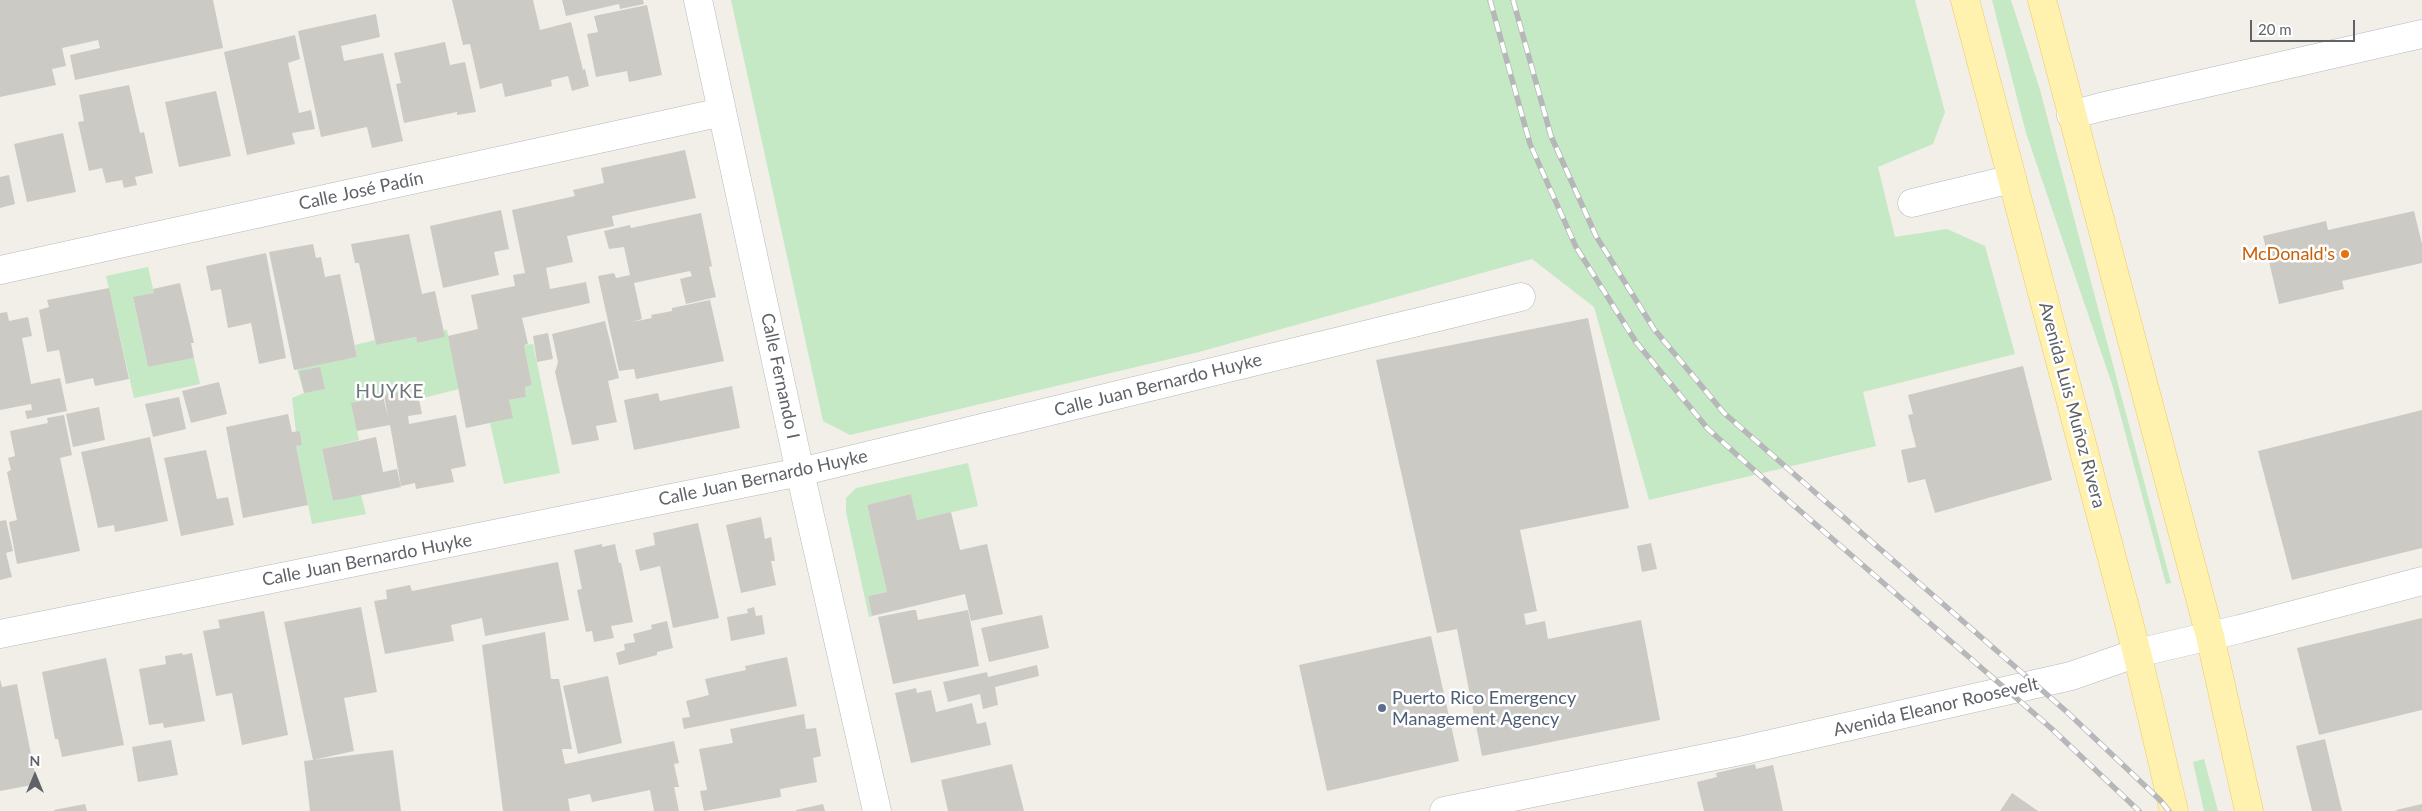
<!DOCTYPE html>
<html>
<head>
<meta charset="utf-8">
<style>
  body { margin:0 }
  #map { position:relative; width:2422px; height:811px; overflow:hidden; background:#f1efe8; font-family:Lato,sans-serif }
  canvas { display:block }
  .north { position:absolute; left:10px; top:751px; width:50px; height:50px; -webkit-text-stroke:4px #fff; paint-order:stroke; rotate:0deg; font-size:14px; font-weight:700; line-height:20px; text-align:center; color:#5f6368 }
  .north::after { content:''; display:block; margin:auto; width:18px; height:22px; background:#5f6368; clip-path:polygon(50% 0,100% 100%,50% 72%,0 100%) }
  .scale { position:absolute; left:2250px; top:20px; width:105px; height:22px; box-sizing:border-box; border:2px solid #5f6368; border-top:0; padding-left:6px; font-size:15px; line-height:18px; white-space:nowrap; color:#5f6368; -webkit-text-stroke:4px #fff; paint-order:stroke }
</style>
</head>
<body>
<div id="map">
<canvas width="2422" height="811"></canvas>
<div class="north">N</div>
<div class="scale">20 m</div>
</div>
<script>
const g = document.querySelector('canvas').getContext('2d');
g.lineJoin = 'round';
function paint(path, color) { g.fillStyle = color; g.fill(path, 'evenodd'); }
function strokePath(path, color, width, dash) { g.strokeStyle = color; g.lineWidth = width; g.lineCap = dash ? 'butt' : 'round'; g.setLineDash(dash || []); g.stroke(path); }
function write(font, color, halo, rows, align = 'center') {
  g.font = font + ' Lato,sans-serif'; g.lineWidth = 5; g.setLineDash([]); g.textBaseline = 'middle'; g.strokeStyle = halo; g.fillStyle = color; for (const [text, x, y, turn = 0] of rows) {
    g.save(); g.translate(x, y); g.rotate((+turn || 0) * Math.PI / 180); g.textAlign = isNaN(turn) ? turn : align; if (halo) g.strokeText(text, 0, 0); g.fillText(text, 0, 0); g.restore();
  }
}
paint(new Path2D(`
  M731 0H1915L1945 112 1933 144 1878 167 1895 237 1947 229 1985 246 2015 354 1863 392 1876 446 1649 500 1594 307 1532 259 1199 352 850 435 823 421Z
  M1992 0H2011L2040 90 2171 583 2166 584 2112 384 2026 133Z
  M148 267 154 293 133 298 148 367 194 358 200 384 134 398 106 276Z
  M444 330H447L459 389 419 399 417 394 404 396 403 391 352 403 359 440 322 449 333 501 361 495 366 514 312 524 296 446 302 445 300 431 296 432 292 398 304 393 297 369 357 357 355 345 375 340 376 345 416 337 417 343 444 337Z
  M533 344 560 473 504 484 490 423 512 418 509 400 526 397 525 387 532 385 524 345Z
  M968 463 978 506 917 520 911 494 867 505 887 592 868 596 872 616 869 617 846 512V498L856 488Z
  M2204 759 2218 811H2204L2193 762Z`), '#c5e8c5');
paint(new Path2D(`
  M0 0H213L223 48 75 80 70 55 100 48 98 40 62 48 66 66 52 69 56 85 0 97Z
  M452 0H533L540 30 571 22 583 70 585 69 589 86 572 91 568 76 551 80 552 86 505 97 502 83 480 89 470 44 463 45Z
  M562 0H643L644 4 620 9 619 4 566 16Z
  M647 5 662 75 629 82 627 71 596 77 587 34 598 32 594 16Z
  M376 14 380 37 341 46 344 61 383 53 403 141 372 148 367 127 321 137 298 31Z
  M295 35 300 59 288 63 299 113 311 110 315 129 292 133 295 144 247 155 224 52Z
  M445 42 450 65 465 62 476 112 457 115V112L404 123 396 84 401 83 394 53Z
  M129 85 140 133 144 132 153 173 135 177 137 185 124 188 122 180 106 183 102 168 89 171 78 122 84 121 79 95Z
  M216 91 231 156 179 167 165 102Z
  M63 133 76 192 27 202 14 144Z
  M685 150 696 198 612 216 614 226 567 236 573 262 546 268 550 289 586 282 590 303 522 318 528 344 524 345 532 385 525 387 526 397 509 400 513 418 466 428 448 336 478 329 471 295 515 286 513 275 525 273 512 210 575 196 573 190 604 183 601 168Z
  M9 175 15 204 0 208V177Z
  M501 210 509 249 494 252 499 275 443 288 430 226Z
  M2414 211 2422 244V263L2342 281 2344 289 2279 304 2263 236 2326 221 2328 230Z
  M701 213 712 266 709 267 716 297 686 304 680 279 692 276 690 271 634 283 642 319 632 322 652 318 651 315 672 311V308L710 300 724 361 636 379 634 369 619 371 598 276 614 273 616 278 630 275 624 247 609 249 604 231 630 225 631 228Z
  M409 234 422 294 435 291 445 337 417 343 416 337 376 345 359 263H355L351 244Z
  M313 244 316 258 321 257 325 277 340 274 357 357 294 370 269 252Z
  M266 253 286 358 259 364 251 323 228 328 221 289 211 291 206 266Z
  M180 283 194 343H191L194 358 148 367 133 297 154 293 153 289Z
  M109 288 129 379 95 386 93 378 66 384 59 350 47 352 39 310 49 307 47 300Z
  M7 312 9 321 28 317 32 336 22 338 31 384 60 378 67 411 27 419 25 411 32 410 31 404 0 410V313Z
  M1588 318 1629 508 1520 530 1537 611 1524 614 1526 625 1545 621 1548 639 1641 620 1660 720 1482 756 1457 629 1437 633 1376 360Z
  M605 321 619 378 608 381 617 422 596 426 599 440 572 445 555 372 558 362 552 334Z
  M548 333 553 359 537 362 533 336Z
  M2023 366 2052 480 1935 513 1925 479 1908 483 1901 450 1916 447 1908 415 1913 414 1908 395Z
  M320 367 325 389 304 393 299 371Z
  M219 382 227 414 191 423 182 391Z
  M732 386 740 428 634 450 624 400 658 393 660 401Z
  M403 391 404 396 418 394 422 414 408 416 409 424 456 415 466 466 451 469 454 482 416 489 415 483 401 486 390 425 357 431 351 403 383 396 388 417 384 395Z
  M179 397 186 429 153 437 145 404Z
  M99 407 105 440 73 447 66 414Z
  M2422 410V548L2292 580 2258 451Z
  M288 414 292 432 300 431 302 445 296 446 308 505 243 518 226 427Z
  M64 415 72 455 60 458 80 551 17 564 9 522 17 520 7 472 11 470 8 458 15 456 10 431 48 423 47 418Z
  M150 437 168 521 115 532 114 525 98 528 81 452Z
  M376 437 383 472 397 469 401 487 333 501 322 449Z
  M206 450 217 499 228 497 234 525 181 536 164 458Z
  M911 494 917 520 951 512 960 550 987 544 1003 614 971 621 965 594 872 616 868 596 887 592 867 505Z
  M761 517 765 539 771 537 775 561H771L776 585 741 593 726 525Z
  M6 520 13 551 6 553 12 577 0 580V521Z
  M698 523 719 618 673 628 660 566 640 571 635 550 655 545 653 533Z
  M1651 543 1657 569 1642 572 1637 546Z
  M602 544V547L615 544 619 563H621L633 622 611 626 614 638 594 642 592 631 586 632 577 590 582 589 574 550Z
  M558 562 569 620 485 636 482 618 451 625 454 641 385 654 374 601 387 599 386 590 410 585 412 591Z
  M361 607 377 692 344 698 354 751 313 760 284 622Z
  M754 607 756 616 762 615 765 634 731 641 727 617 748 613 747 609Z
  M913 610H916L918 620 968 610 979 666 893 684 878 617Z
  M264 611 288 735 242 745 232 693 216 696 203 631 220 628 218 620Z
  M1042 615 1049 648 989 662 981 628Z
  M2422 618V710L2319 735 2297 648Z
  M667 621 673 648 657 652V655L619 665 616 653 625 650 624 644 635 642 633 634 652 629 651 625Z
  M545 632 551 679H559L572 749H562L565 764 674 741 679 763 674 764 679 787H674L679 811H654L650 790 592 802 590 794 568 799 570 811H503L482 645Z
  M1431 636 1459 761 1327 791 1299 665Z
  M182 653 183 655 192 653 205 721 164 728 163 723 149 725 139 669 166 664 165 656Z
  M787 657 797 706 684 729 682 718 690 717 686 701 709 695 705 679 746 670 745 666Z
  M106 658 124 745 62 757 58 739H55L42 672Z
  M1037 665 1039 676 995 687 998 705 983 709 980 694 948 702 943 682 987 672 988 677Z
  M608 676 622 743 578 754 563 686Z
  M0 679 2 687 17 684 37 784 0 791Z
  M916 688 917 693 931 690 936 712 972 703 977 724 986 722 991 745 911 763 895 693Z
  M804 714 806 729 816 728 821 756 813 758 817 782 780 789 781 797 704 811 700 791 707 790 699 749 733 743 730 729Z
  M2325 739 2342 811H2312L2296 746Z
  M171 740 178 775 138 782 132 747Z
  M393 750 401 811H310L304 761Z
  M1012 764 1024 811H948L941 780Z
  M1755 764 1756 769 1773 765 1783 811H1704L1697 782 1717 777 1716 773Z
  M2012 793 2038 811H2000Z
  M85 804 87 811H54V810Z
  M823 804 825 811H796V810Z
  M2422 804V811H2397L2396 810Z`), '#cccac5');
const minor = new Path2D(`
  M698 0 800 472 877 811
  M2071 115 2101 107 2422 34
  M1912 203 2012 179
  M0 270 722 112
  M0 634 800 472 1521 297`);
const tertiary = new Path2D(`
  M1444 811 1740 751 2071 676 2137 653 2240 629 2422 581`);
const primary = new Path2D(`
  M1965 0 2137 653 2174 811
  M2042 0 2210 636 2249 811`);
strokePath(minor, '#b5b8bc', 29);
strokePath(tertiary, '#b5b8bc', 29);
strokePath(primary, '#f2c960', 29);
strokePath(minor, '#fff', 28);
strokePath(tertiary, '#fff', 28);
strokePath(primary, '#fff2af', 28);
const rail = new Path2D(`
  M1490 0 1530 144 1576 247 1636 342 1708 429 1791 503 2052 729 2139 811
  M1513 0 1551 136 1596 236 1654 329 1724 413 2067 712 2160 800 2169 811`);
strokePath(rail, '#b6b7b8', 5.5);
strokePath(rail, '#fff', 4, [11]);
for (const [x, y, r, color] of [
  [2345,254,5,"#e8710a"],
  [1382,708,5,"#5c6f8a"]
]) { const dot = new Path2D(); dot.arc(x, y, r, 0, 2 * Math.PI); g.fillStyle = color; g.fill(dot); strokePath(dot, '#fff', 2); }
write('18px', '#5f6368', '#fff', [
  ["Calle José Padín",361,191,-12],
  ["Calle Fernando I",780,376,78],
  ["Calle Juan Bernardo Huyke",1158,385,-14],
  ["Avenida Luis Muñoz Rivera",2072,405,75],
  ["Calle Juan Bernardo Huyke",763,478,-12],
  ["Calle Juan Bernardo Huyke",367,560,-11],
  ["Avenida Eleanor Roosevelt",1936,707,-13]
]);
write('18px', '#c56008', '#fff', [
  ["McDonald's",2335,254]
], 'right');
write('18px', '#4e5e75', '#fff', [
  ["Puerto Rico Emergency",1392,698],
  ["Management Agency",1392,719]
], 'left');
g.letterSpacing = '1px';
write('19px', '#70757a', '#fff', [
  ["HUYKE",390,392]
]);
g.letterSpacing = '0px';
</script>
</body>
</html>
